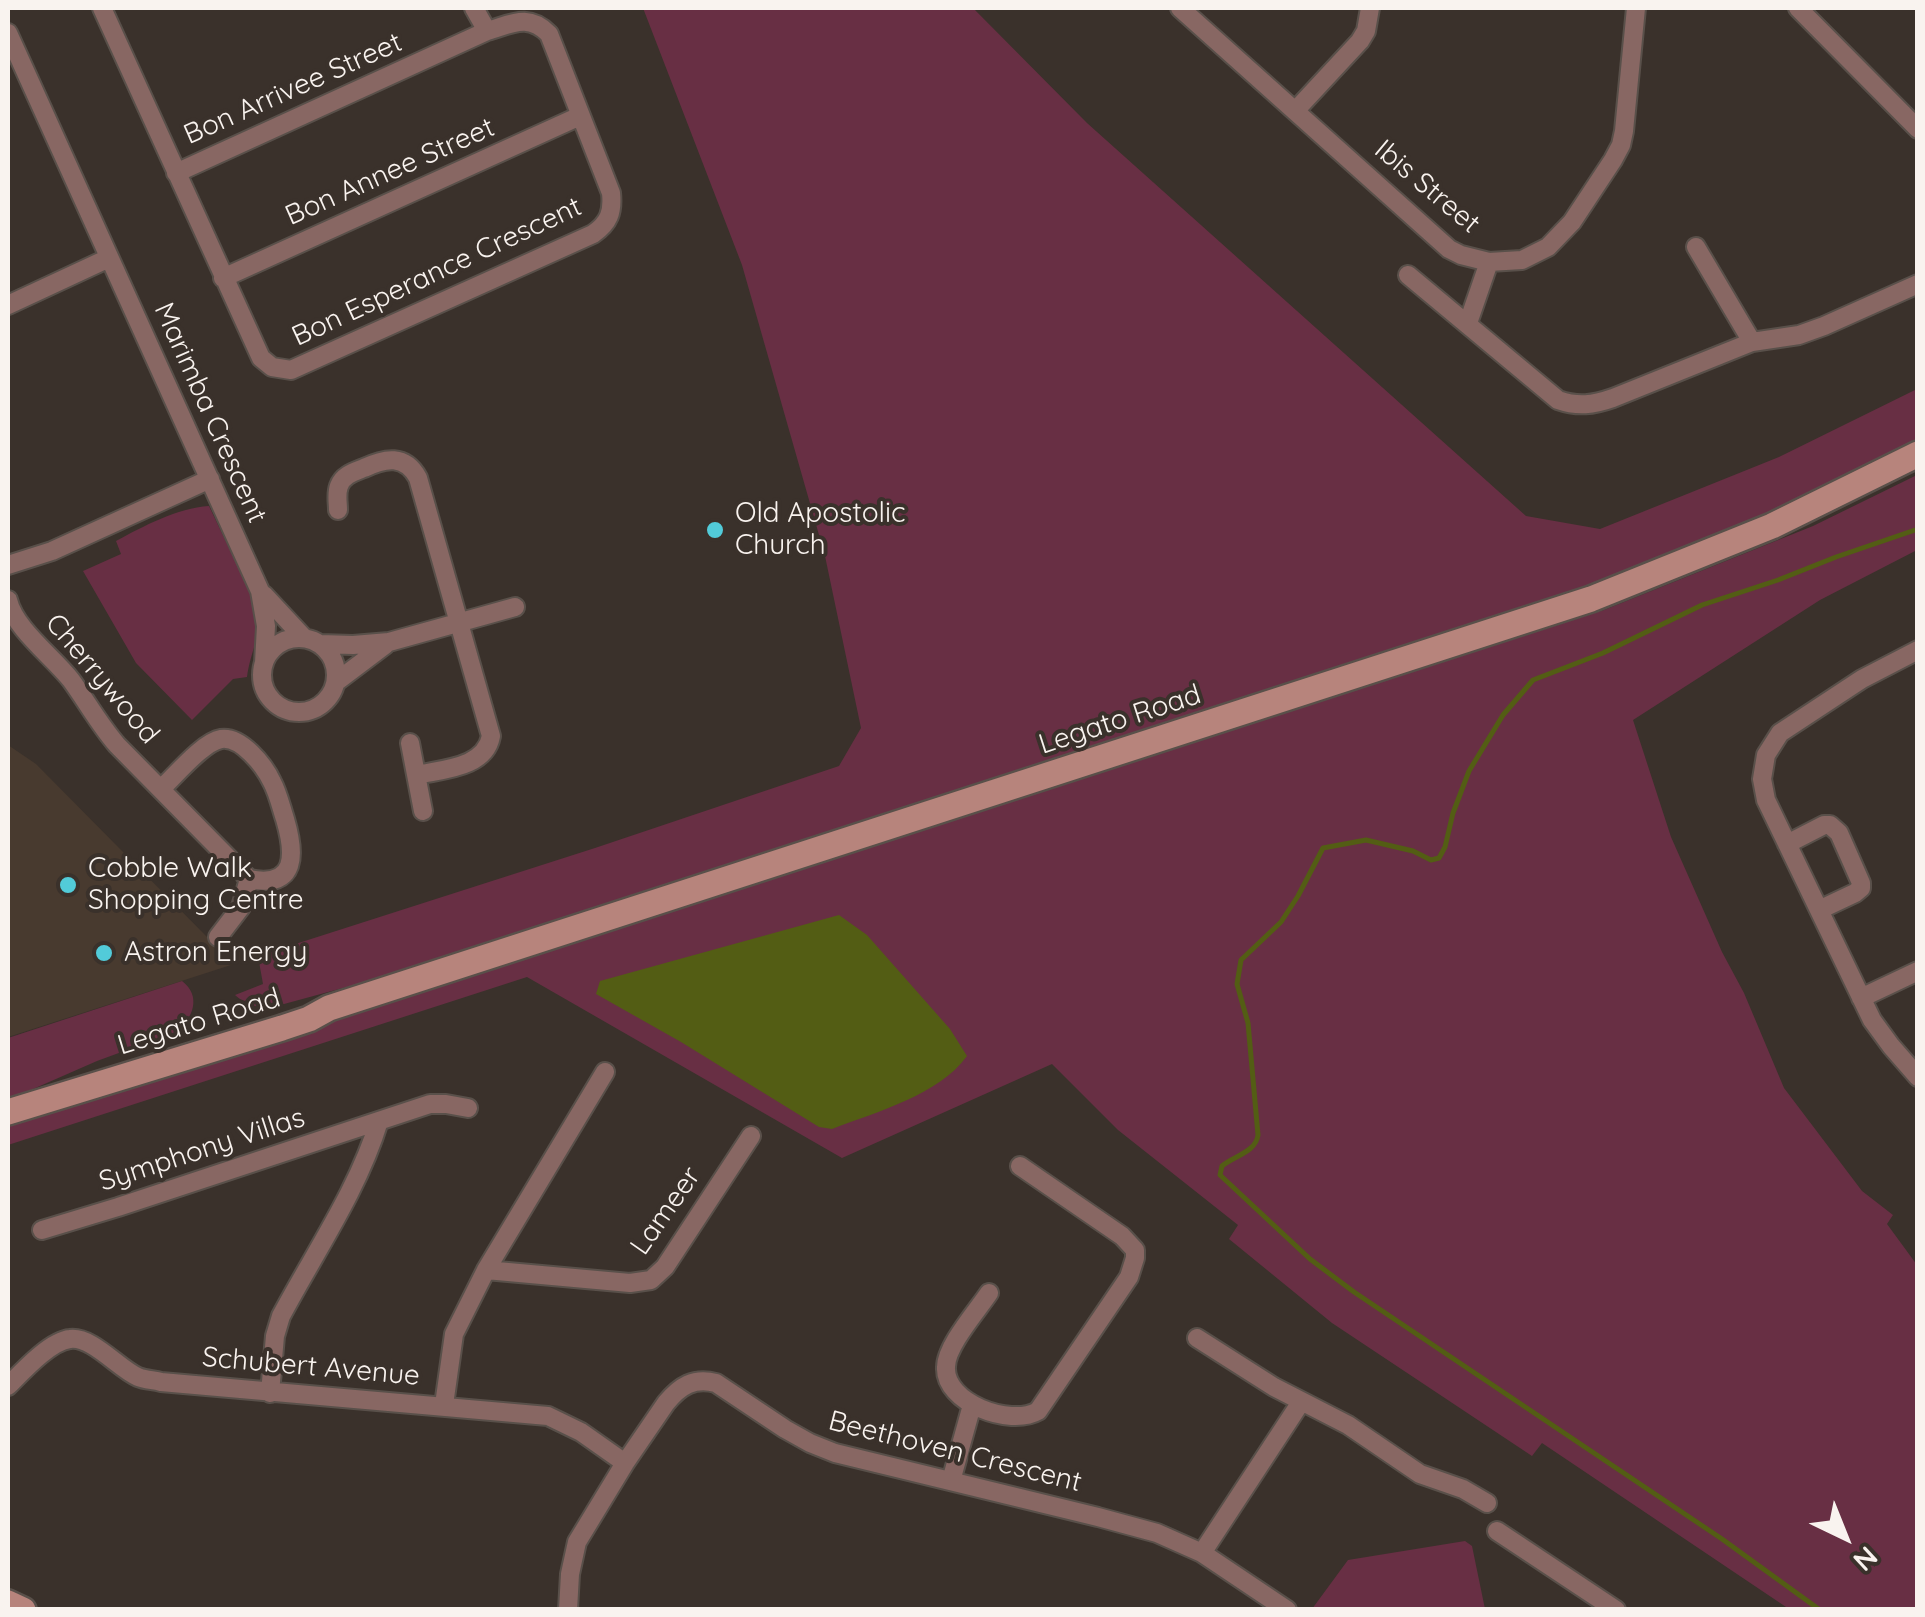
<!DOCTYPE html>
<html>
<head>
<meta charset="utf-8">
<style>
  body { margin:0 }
  #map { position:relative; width:1925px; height:1617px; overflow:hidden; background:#3a312b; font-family:Quicksand,sans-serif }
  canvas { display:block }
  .frame { position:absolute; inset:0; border:10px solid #f9f3ef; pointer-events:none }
  .north { position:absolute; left:1795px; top:1487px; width:100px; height:100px; -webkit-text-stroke:8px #3a312b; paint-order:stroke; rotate:137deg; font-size:28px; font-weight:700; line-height:40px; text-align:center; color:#f9f3ef }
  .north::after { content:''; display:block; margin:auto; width:35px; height:45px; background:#f9f3ef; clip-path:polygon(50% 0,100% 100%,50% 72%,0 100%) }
</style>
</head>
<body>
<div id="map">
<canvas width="1925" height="1617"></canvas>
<div class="frame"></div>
<div class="north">N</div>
</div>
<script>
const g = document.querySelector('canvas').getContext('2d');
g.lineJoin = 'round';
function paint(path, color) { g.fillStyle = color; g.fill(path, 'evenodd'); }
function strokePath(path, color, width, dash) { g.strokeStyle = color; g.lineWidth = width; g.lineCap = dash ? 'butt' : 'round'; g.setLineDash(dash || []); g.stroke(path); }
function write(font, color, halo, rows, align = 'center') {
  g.font = font + ' Quicksand,sans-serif'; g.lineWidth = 8; g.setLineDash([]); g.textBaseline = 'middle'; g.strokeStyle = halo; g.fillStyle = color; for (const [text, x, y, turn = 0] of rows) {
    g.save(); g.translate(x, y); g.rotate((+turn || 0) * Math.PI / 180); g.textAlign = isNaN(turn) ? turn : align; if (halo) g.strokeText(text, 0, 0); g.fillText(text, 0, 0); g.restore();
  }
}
paint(new Path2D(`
  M8 745 36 764 209 939 252 954 231 965 8 1037Z`), '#483a2f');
paint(new Path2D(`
  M643 8H973L1087 123 1526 516 1600 529 1779 457 1917 389V444L1827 491 1611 578 409 970 273 1007C256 1007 248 1006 235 995L263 984 258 956 595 848 839 766 861 728 825 556 742 265Z
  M1917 475V550L1820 600 1633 720 1671 837 1722 952 1744 993 1784 1088 1862 1191 1893 1215 1887 1224 1917 1265V1609H1789L1542 1443 1532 1456 1332 1323 1229 1239 1238 1225 1118 1130 1052 1064 842 1158 527 977 8 1145V1125L1604 610 1813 526Z
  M209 506 257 607C263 633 250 652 247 677L233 679 192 720 136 663 83 571 121 554 116 541C144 526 177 508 209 506Z
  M182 981C202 996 193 1019 176 1032L97 1061 8 1100V1038Z
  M1465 1541 1472 1546 1485 1609H1312L1348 1560Z`), '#682f44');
paint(new Path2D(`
  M839 915 867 935 950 1029 967 1056C939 1095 876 1112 832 1129L819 1127 681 1042 596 994 600 981Z`), '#535d14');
strokePath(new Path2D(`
  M1820 1610 1722 1539 1354 1292 1310 1259 1220 1175 1222 1166C1234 1156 1256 1152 1258 1135L1248 1023 1237 984 1241 960 1281 922 1298 896 1323 848 1366 840 1413 851 1431 860 1439 858 1445 847 1453 813 1469 771 1503 715 1533 680 1603 653 1702 605 1778 580 1836 557 1918 529`), '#535d14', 5);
const street = new Path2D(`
  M102 8 261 358 272 367 291 370 593 234C609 223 613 212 611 193L549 34C528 13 512 24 487 31L176 173
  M474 8 487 31
  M1180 8 1449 249 1461 255 1489 262 1522 260 1548 247 1572 222 1613 160 1621 145 1624 131 1636 8
  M1798 8 1918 129
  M8 33 260 591 266 626 264 663
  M1296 110 1360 41 1366 31 1370 8
  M1696 247 1752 342
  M1408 275 1558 400C1578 407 1593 405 1613 398L1752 342 1799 335 1824 326 1918 284
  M223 278 580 116
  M8 305 109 258
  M1468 323 1489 262
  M338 510C338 502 336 494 339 486 343 475 354 472 364 468 385 458 405 454 418 478L491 736C485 768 443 769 417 775
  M8 565 52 551 210 479
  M264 595 304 638
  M8 600C15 629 52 656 71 680 87 702 99 724 117 745L249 879C298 889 295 853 285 819 281 807 278 793 272 782 264 765 241 736 221 739 203 742 175 776 161 789
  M262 675a37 37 0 1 1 74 0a37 37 0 1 1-74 0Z
  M320 644 353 645 389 642 515 607
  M1918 650 1862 679 1780 733 1766 755 1762 779 1766 800 1872 1020 1891 1046 1918 1077
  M336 682 385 645
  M410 743 423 811
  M1787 844 1824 825H1830L1839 833 1861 883V888L1855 893 1819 910
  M218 937 241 907 249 879
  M1861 998 1918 971
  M42 1230 118 1207 430 1104H446L468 1108
  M486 1270 630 1283 651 1280 665 1267 751 1136
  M989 1293C977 1311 946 1346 946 1367 944 1403 1010 1427 1038 1411L1129 1277 1135 1258V1250L1122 1236 1020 1166
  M1197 1338 1274 1387 1348 1425 1420 1474 1463 1489 1487 1503
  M8 1386C22 1372 50 1341 70 1339 92 1336 119 1369 138 1377 145 1380 154 1380 161 1382L548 1416 581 1432 625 1463
  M270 1393 275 1336 281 1316C315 1252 358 1190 379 1121
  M444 1405 454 1334 486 1270 605 1072
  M951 1481 972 1405
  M1497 1531 1616 1610
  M1202 1553 1301 1402
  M568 1610 570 1574 577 1542 625 1463 666 1403C680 1386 694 1377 716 1383L785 1429 810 1443 835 1453 1098 1517 1157 1533 1202 1553 1287 1610`);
const secondary = new Path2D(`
  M8 1112 282 1028 309 1019 329 1008 1591 599 1772 526 1918 454
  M8 1603 23 1610`);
strokePath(street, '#59504a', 22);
strokePath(secondary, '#59504a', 30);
strokePath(street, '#886763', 18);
strokePath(secondary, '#b7847c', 25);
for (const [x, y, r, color] of [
  [715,530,10,"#52cbd9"],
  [68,885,10,"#52cbd9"],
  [104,953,10,"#52cbd9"]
]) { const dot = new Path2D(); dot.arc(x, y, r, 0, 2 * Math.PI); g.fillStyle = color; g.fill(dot); strokePath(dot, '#3a312b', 4); }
write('28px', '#f9f3ef', '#3a312b', [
  ["Bon Arrivee Street",293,89,-24],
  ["Bon Annee Street",390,172,-24],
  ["Ibis Street",1427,187,40],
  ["Bon Esperance Crescent",437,272,-25],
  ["Marimba Crescent",210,413,66],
  ["Cherrywood",102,679,50],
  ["Legato Road",1120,720,-18],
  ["Legato Road",199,1022,-17],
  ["Symphony Villas",202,1150,-18],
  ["Lameer",666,1211,-55],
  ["Schubert Avenue",311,1367,5],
  ["Beethoven Crescent",955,1452,14]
]);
write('28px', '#f9f3ef', '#3a312b', [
  ["Old Apostolic",735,514],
  ["Church",735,546],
  ["Cobble Walk",88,869],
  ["Shopping Centre",88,901],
  ["Astron Energy",124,953]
], 'left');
</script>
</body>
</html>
